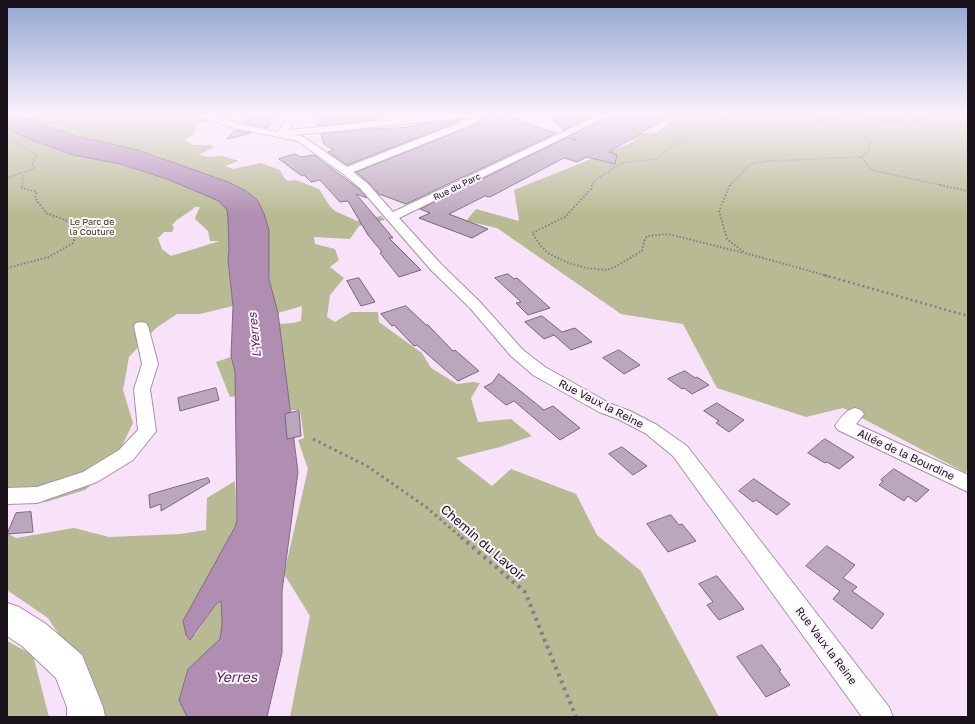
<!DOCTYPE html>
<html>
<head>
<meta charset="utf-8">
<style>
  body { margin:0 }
  #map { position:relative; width:975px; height:724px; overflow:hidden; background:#f7e2f9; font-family:"Golos Text",sans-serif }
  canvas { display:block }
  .frame { position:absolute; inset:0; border:8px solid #19121a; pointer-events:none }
</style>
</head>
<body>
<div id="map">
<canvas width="975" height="724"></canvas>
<div class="frame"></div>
</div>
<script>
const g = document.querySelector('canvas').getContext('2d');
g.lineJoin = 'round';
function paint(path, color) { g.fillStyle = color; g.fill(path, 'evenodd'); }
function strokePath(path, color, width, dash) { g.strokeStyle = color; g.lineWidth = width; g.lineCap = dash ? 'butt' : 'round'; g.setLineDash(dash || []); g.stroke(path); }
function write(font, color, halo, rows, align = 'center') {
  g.font = font + ' "Golos Text",sans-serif'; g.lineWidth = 4; g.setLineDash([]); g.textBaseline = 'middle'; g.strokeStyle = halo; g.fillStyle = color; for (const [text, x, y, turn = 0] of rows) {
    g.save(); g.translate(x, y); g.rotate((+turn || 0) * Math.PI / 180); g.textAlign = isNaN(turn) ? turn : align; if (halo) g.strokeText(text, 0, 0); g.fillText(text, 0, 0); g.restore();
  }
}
paint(new Path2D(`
  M14 114H236L232 119H221L196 124 197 129 193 135 185 140 192 145H212L213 148 199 155 208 157 222 156 239 161 225 166 233 169 261 163 280 170 284 178 288 181 296 180 319 189 329 205 335 211 357 221 381 216 385 220 359 226 350 239 314 237 315 244 335 249 339 260 330 267 344 278 330 295 327 317 335 322 351 312H378L379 322 422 353 431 368 457 384 473 382 480 383 471 398 478 422 511 419 532 436 500 447 456 458 492 486 511 469 576 494 597 535 641 571 719 717H290L310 616 284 574 308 469 298 440 304 438 300 410H290L287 389 250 385 236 396 230 397 216 362 252 350 280 335 279 324 293 323 301 321 302 306 278 313C275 302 271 289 269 277 267 254 272 230 261 208L160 157 138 150 72 135 46 123Z
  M666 114H968V466L966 473 843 408 806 417 717 388 683 324 621 314 497 228 466 221 476 209 519 221 514 190 636 141 619 137 625 133H656L674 120 663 116Z
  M7 129 37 142 71 154 120 164 167 179 220 201 227 210 228 219 229 251 228 260 233 306 200 314H177L156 328 129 357 123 390 133 423 111 469 85 490 46 502 7 504ZM195 207H200L197 213 195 219 208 231 210 241H220L171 256 162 249 158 238 164 232H172L174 227 172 225C179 217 187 214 195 207Z
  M235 481 237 520 235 527 193 604 195 635 217 603 221 601 222 624 220 639 188 669 179 700 187 717H91L86 676 48 618 7 590V533L16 538 74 528 109 537 180 534 206 530 207 498Z
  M7 641 33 655 49 717H7Z`), '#b8ba93');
const water = new Path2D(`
  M7 114H14L32 119 72 135 138 150 228 182 246 191 254 197 258 201 264 214 269 230V279L278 313 298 472 282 591V653L267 717H187L179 700 188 669 220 639 222 624 221 601 217 603 190 640 186 635 183 621 235 527 237 520 235 372 231 356 233 306 228 260 229 251 228 219 227 210 219 201 167 179 120 164 73 155 32 140 7 129Z`);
paint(water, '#af8eb2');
strokePath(water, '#826984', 1);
const building = new Path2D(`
  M258 114H280L267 128 241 123 247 116H256Z
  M315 114H378L379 120 318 126Z
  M501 114 556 133 406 204 379 194 369 183 356 172 479 123 480 120Z
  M547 114H597L564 130Z
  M613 114H673L609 152 617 155 615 164 587 157 577 162 564 158 490 197 485 196 449 214 488 229 472 238 419 218 430 213 420 209 568 137 576 140 571 136Z
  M465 119 347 165 328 152 334 150 324 144 321 134 382 128V129L419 126 418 124Z
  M235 130 251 133 227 139Z
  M295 154 301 157 314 155 359 189 367 198 356 194 393 238H389L421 270 399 277 380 253 382 252 368 235 348 201 340 202 320 180 311 182 304 175 302 176 279 159Z
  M508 274 514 279 517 278 550 308 528 315 516 303 521 302 495 278Z
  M359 278 375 302 361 306 347 281Z
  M406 306 426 325H428L453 351 455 350 479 371 458 381 417 345 414 346 394 325 392 326 381 314Z
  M542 316 562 332 575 328 592 342 571 350 554 335 544 339 525 322Z
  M619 350 640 365 624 374 603 358Z
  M685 371 695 378 697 377 709 385 692 394 684 388 682 389 668 379Z
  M499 374 544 410 553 406 580 428 560 440 514 401 506 405 484 387 492 383Z
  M216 388 219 400 180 411 178 398Z
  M717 403 744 420 729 432 716 423 719 421 704 411Z
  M299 411 301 436 287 439 285 414Z
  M825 439 841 449 854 457 839 469 827 462 825 463 808 453Z
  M622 447 647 466 633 475 609 454Z
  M894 469 929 490 916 502 908 496 904 501 879 485 883 481 881 480Z
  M208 478 210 482 161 511V504L150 508 149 495Z
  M754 479 790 504 777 515 756 500 753 502 739 491Z
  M31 512 33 532 7 534 16 513Z
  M671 515 679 525 682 524 696 541 668 552 647 524Z
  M827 546 855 565 843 578 857 587 852 591 884 614 872 629 833 599 840 591 806 566Z
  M717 576 744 609 719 620 707 605 713 602 699 584Z
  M762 645 781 670 779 671 790 685 766 697 737 657Z`);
paint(building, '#bba7bd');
strokePath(building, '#78667a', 1);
const street = new Path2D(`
  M194 114H208L235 123 278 132 291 114H300L288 130 452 114H486L482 116 294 135 304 137 347 167 472 118H478L479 120 478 122 353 172 368 184 393 212 601 114H612L399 218 441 264 480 302 523 350 545 367 611 404 630 411 657 425 687 446 889 707 893 717H862L673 456 645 433 618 419 599 412 533 375 511 356 470 308 431 270 360 188 342 173 298 141 230 127Z
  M141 322 146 323 148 326 158 364 150 389 156 431 153 435 133 460 97 482 37 503 7 504V488L37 487 83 472 119 450 138 430 134 389 142 364 134 326 136 323Z
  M855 408 861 410 864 414 856 424 968 475V492L838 430 835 426C840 418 846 410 855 408Z`);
const secondary = new Path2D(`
  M7 603 19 607 46 624 82 655 103 707 105 717H67V707L56 678 22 646 7 636Z`);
strokePath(street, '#a592a7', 2);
strokePath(secondary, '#a592a7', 2);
strokePath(new Path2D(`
  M877 114 926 120
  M829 121 842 117 953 123
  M953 123 968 125
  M7 138 37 155 32 163 35 168 7 178
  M861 157 872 170 945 186
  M22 186 24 174
  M592 186 593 182 621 163 657 159 673 145 687 136 740 114
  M729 186 751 164 767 161 861 157 868 152 870 142 862 133 805 114`), '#897b8b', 1.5, [1, 1.5]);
strokePath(new Path2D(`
  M592 185 591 189 565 217 532 233 541 246 548 253 566 262 586 268 605 270 613 268 642 251 644 241 647 236 668 234 744 253
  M730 185 719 211 727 239 745 253 828 276
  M940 185 968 191
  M7 268 49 257 73 243 77 231 68 221 46 213 35 198 37 192 22 188V185`), '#897b8b', 2, [1.5, 2]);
strokePath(new Path2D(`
  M824 275 968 316`), '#897b8b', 2.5, [2, 3]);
strokePath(new Path2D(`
  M313 439 367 466 426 507 462 538`), '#897b8b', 3, [2.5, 3.5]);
strokePath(new Path2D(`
  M461 537 525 592 576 717`), '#897b8b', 4, [3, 4.5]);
paint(street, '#fff');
paint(secondary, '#fff');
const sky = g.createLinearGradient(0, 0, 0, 216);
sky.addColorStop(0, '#91a5d2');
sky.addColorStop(0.53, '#fbf2fc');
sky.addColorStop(1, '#fbf2fc00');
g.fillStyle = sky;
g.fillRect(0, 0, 975, 216);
write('9px', '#19121a', '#fcf4fd', [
  ["Rue du Parc",457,187,-26]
]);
write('9px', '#383812', '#fcf4fd', [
  ["Le Parc de",92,222],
  ["la Couture",92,232]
]);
write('11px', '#19121a', '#fcf4fd', [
  ["Rue Vaux la Reine",601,404,27],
  ["Allée de la Bourdine",906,455,25],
  ["Rue Vaux la Reine",826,646,53]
]);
write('italic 12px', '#542959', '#fcf4fd', [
  ["L'Yerres",255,335,-96]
]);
write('13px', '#19121a', '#fcf4fd', [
  ["Chemin du Lavoir",483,543,41]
]);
write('italic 14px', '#542959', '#fcf4fd', [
  ["Yerres",236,678]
]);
</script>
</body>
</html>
